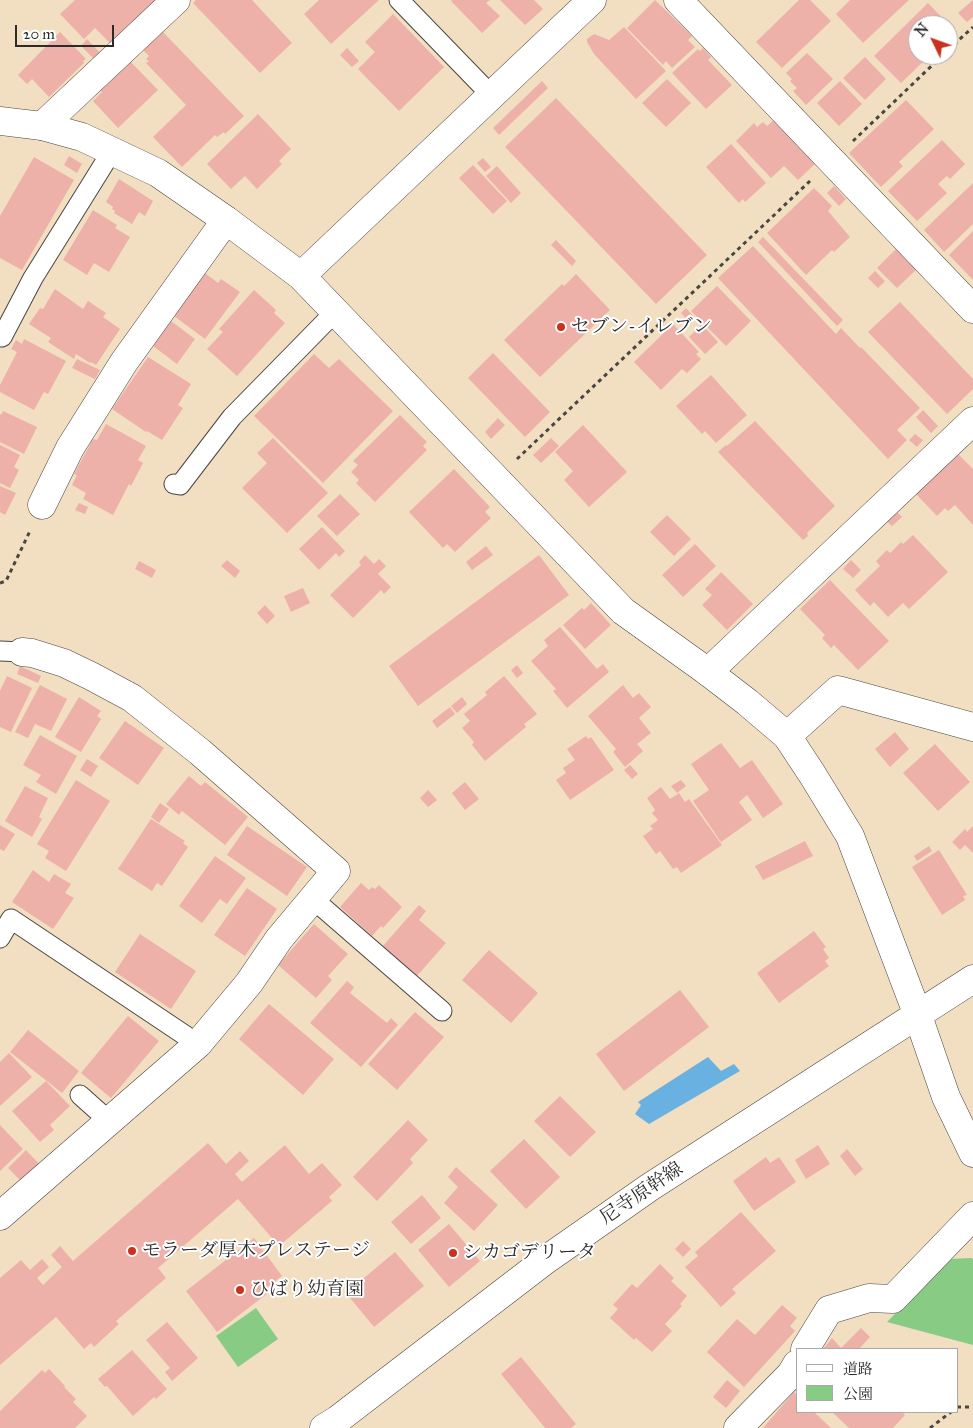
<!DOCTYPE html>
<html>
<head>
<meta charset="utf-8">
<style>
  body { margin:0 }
  #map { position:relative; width:973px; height:1428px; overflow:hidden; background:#f2dec1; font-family:"IM FELL Great Primer","Noto Serif JP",serif }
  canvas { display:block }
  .legend { position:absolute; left:796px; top:1348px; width:162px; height:65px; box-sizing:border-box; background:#fff; border:1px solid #aaa; margin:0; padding:6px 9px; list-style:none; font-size:15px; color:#2b2b2b }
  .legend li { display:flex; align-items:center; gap:10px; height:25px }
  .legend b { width:25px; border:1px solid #aaa }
  .north { position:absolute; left:908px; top:15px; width:50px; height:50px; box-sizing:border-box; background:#fff; border:1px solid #aaa; border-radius:50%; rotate:312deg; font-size:14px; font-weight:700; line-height:20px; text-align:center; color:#2b2b2b }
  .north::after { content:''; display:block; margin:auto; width:18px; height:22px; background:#c8321e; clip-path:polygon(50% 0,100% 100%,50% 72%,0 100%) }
  .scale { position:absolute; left:15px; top:25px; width:99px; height:22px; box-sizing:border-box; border:2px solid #2b2b2b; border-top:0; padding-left:6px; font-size:15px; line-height:18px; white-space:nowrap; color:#2b2b2b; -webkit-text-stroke:4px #fff; paint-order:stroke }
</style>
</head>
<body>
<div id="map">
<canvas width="973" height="1428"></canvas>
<ul class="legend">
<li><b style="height:6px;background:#fff"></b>道路</li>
<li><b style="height:14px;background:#87cb84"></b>公園</li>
</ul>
<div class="north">N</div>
<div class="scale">20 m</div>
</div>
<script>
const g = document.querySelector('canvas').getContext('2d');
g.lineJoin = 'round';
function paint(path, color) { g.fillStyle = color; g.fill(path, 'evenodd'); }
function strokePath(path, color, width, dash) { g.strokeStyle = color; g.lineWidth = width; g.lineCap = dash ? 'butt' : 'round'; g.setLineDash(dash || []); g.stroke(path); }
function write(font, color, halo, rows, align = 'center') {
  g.font = font + ' "IM FELL Great Primer","Noto Serif JP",serif'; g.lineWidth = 4; g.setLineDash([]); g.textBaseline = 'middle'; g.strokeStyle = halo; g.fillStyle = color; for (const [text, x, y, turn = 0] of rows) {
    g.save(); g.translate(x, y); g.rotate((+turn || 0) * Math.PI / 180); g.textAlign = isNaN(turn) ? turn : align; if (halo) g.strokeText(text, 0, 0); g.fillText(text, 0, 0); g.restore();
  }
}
paint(new Path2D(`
  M971 1258 973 1259V1345L887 1322 949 1259Z
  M256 1308 278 1339 238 1367 216 1336Z`), '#87cb84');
paint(new Path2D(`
  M708 1057 721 1071 734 1064 740 1071 649 1124 635 1114 641 1105 638 1102Z`), '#69b1e0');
paint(new Path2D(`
  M75 0H158L111 44 95 28 84 39 60 14Z
  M196 0H252L292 43 260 73 193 3Z
  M319 0H379L331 44 304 14Z
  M452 0H490L486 3 500 16 482 33 451 1Z
  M500 0H534L543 9 525 25Z
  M655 0 692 36 688 40 695 47 672 68 666 61 663 65 627 28Z
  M799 0H810L831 21 782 68 756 42Z
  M850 0H909L863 43 836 14Z
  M973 0V17L967 22 958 13Z
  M928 3 955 31 948 38V25H918V55H930L901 83 874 56Z
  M393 14 444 67 399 111 358 69 375 52 365 42Z
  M624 27 666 71 636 99 594 54 587 42V39L594 34 609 40Z
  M161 30 244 116 225 134 224 132 217 137 215 135 182 167 153 137 186 105 146 63 149 61 146 59 149 56 142 49Z
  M60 32 86 59 83 61 84 63 49 97 32 79 27 84 18 75Z
  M87 39 105 58 99 64 81 46Z
  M347 48 359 61 352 67 340 55Z
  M703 48 711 57 708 60 732 85 706 109 672 73 698 49 700 51Z
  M807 53 833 79 806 105 793 91 797 88 790 81 792 79 786 73Z
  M865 57 886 79 865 100 843 78Z
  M128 59 158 90 118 128 93 101 102 92 98 88Z
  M667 79 691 103 666 127 642 103Z
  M542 81 548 88 499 135 493 128Z
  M840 81 862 104 839 126 817 103Z
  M556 98 707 255 656 304 505 147Z
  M906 100 934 129 899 162 903 166 881 187 849 153Z
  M258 114 291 149 279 161 282 164 257 189 245 176 231 189 207 164Z
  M774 120 815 164 798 180 784 166 771 178 736 141 754 123 757 127 763 122 767 126Z
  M942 140 965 164 950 179 947 176 938 184 947 193 917 221 888 191Z
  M731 144 766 183 745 202 743 199 739 203 706 167Z
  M69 156 82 164 77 173 64 165Z
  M34 157 74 180 22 270 0 258V216Z
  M483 158 491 167 485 172 477 163Z
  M473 165 507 201 493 214 459 178Z
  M497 166 521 193 511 203 486 176Z
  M119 179 153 201 145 216 139 212 132 224 114 213 115 211 112 209 113 207 106 202Z
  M973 183V224L944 252 924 230Z
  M834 186 846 199 839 206 827 193Z
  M814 188 832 206 828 211 850 237 834 252 832 250 806 275 767 233Z
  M93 210 117 225 115 228 130 237 109 272 94 263 87 275 63 260Z
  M973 231V280L949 255Z
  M763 237 843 320 837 326 758 242Z
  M556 240 576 261 572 266 551 245Z
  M753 246 836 334 841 328 860 348 861 347 920 408 897 430 907 440 888 459 718 278Z
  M897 248 917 269 897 288 877 268Z
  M875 271 885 281 878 288 868 278Z
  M205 273 218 283 221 279 240 292 205 339 174 316Z
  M576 274 610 310 540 377 504 340 562 284 564 286Z
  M717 286 751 321 726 346 691 311Z
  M55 289 83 309 88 301 106 313 103 317 120 329 96 365 91 362 90 363 76 354 74 359 48 342 51 338 29 324 40 308 43 309Z
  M254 290 276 310 274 313 285 323 237 376 207 349 223 332 219 329Z
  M900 302 973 379V389L947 414 868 332Z
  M686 308 694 317 689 322 681 313Z
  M171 321 195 339 177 364 153 346Z
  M673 324 699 352 696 354 701 359 687 373 682 369 661 390 634 362Z
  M702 324 718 342 705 354 689 337Z
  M24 339 66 361 48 394 44 392 34 410 0 392V385L17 352 11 349 16 340 22 344Z
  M493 353 550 412 525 437 468 378Z
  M314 354 329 368 339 359 393 411 323 483 254 416Z
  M148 357 191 384 178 405 183 408 162 440 147 431 146 432 112 409Z
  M77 359 100 370 95 379 72 368Z
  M711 375 747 415 716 443 705 431 702 434 676 406Z
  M923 410 938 426 931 433 916 417Z
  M3 411 37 427 24 454 0 442V414L1 415Z
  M400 415 427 442 423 446 427 450 375 502 356 483 359 480 351 472 358 465 353 461Z
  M498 418 505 425 491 439 485 432Z
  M755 421 835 506 807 533 808 536 803 540 718 452 726 445 727 446Z
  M106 424 146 446 138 460 143 463 131 486 129 484 113 515 83 499 86 493 72 485 77 475 74 474 93 439 97 440Z
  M583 425 627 472 589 507 564 480 573 471 555 452Z
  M915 434 923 440 917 447 909 440Z
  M273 438 328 493 287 533 242 488 267 463 257 453Z
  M551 438 559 446 541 463 533 455Z
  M0 445 20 455 14 467 19 470 10 488 0 483Z
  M957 453 973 469V525L955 505 948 511 945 508 937 516 915 493Z
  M454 469 490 507 485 512 491 518 455 552 447 544 443 548 409 512Z
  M0 486 16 493 5 515 0 512Z
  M340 494 360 514 337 536 317 516Z
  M79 503 88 507 85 514 75 510Z
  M893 508 902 517 892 526 883 518Z
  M667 515 691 539 674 556 650 532Z
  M322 527 345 551 339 557 336 553 319 570 299 549Z
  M913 535 948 572 909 609 903 603 888 617 874 602 870 606 855 590 880 566 876 561 887 550 890 553 901 542 903 544Z
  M695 544 716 566 683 597 662 575Z
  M486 546 493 555 472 570 466 562Z
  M365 555 374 564 379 559 386 566 378 574 391 587 384 594 381 590 353 618 330 595 361 565 359 562Z
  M539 555 569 595 418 706 389 666Z
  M227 560 240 571 235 578 221 566Z
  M851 560 861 570 853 578 843 569Z
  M139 561 156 570 152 578 135 569Z
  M721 572 753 604 727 630 702 605 712 595 705 589Z
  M830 580 889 641 858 670 834 645 831 648 822 638 825 635 800 609Z
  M303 588 310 603 291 612 284 596Z
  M591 603 611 625 585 649 563 625 582 608 584 610Z
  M265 605 275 616 267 624 257 613Z
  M560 627 597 669 603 664 609 672 567 708 553 691 556 689 531 661 548 646 544 640Z
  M517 665 523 673 517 678 511 670Z
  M20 666 41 676 38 683 17 674Z
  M7 676 32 688 11 732 0 727V691Z
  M504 676 537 714 524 724 526 727 485 761 472 745 474 742 462 728 470 721 464 714 487 695 485 692Z
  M40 685 67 699 51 731 35 724 28 738 15 732Z
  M623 685 633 698 639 693 651 707 639 718 651 733 637 744 643 751 625 767 613 752 616 749 588 716Z
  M79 697 101 711 97 716 101 719 81 752 55 737Z
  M462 697 467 704 457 713 451 706Z
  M450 707 455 714 437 728 432 721Z
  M125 721 164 748 138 785 99 758Z
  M895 732 909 749 890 767 875 749Z
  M40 735 77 756 56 794 36 782 41 775 23 765Z
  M586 736 588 739 591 737 614 770 570 800 556 780 566 773 563 768 575 760 567 749Z
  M721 743 740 768 752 760 783 804 763 818 747 795 739 802 752 820 721 842 693 801 709 790 691 764Z
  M935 744 970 782 938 811 903 773Z
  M87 759 98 766 91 777 80 770Z
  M630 765 638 774 632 779 624 770Z
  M189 776 201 786 205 782 248 817 225 845 182 811 179 815 166 804Z
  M76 780 110 801 66 871 45 858 49 851 37 844Z
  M681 780 686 786 677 793 671 786Z
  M465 782 479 799 465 810 452 793Z
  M25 786 48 798 39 817 42 819 32 837 5 821Z
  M661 787 670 799 679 793 685 802 689 799 722 845 681 873 677 867 673 869 660 851 656 854 643 836 653 829 650 826 658 820 652 813 655 810 647 798Z
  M428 790 437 800 428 807 420 798Z
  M160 803 169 809 159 823 151 817Z
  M151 819 185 841 183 843 188 847 162 886 157 883 152 891 118 869Z
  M0 825 15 834 4 851 0 849Z
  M247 826 307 867 287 896 227 855Z
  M973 826V853L965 845 960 850 952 842 965 829 967 832Z
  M805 841 813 856 763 880 755 866Z
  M929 846 932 851 917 861 914 856Z
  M939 850 967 895 963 896 965 900 942 915 912 867Z
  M215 856 246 878 227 904 220 899 202 923 179 906Z
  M33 870 49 882 54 874 71 884 65 893 74 898 53 929 12 902Z
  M361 883 369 890 372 887 375 889 379 885 402 907 383 928 381 926 372 936 340 907Z
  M247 888 277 909 245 956 214 935Z
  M419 905 426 911 419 920 446 943 416 977 382 947Z
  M314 924 348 954 328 976 332 980 316 998 278 965Z
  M814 931 826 947 823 949 829 958 825 961 829 966 779 1003 757 973Z
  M140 934 196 971 171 1009 115 972Z
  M489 950 538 993 511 1023 462 980Z
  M347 981 354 987 350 993 387 1023 391 1018 398 1025 361 1067 310 1023Z
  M680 990 709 1027 624 1091 596 1054Z
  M269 1004 334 1059 303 1095 239 1039Z
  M415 1012 444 1037 397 1090 368 1064Z
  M128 1016 159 1041 111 1098 81 1073Z
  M28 1030 79 1071 62 1093 10 1052Z
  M9 1053 32 1077 0 1106V1062Z
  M46 1081 70 1106 50 1125 54 1130 40 1142 12 1111Z
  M560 1096 596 1132 570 1157 534 1121Z
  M408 1120 428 1140 410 1159 413 1163 377 1201 353 1177Z
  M0 1125 23 1149 0 1171Z
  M524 1139 560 1177 526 1209 490 1171Z
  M208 1143 226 1164 240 1151 249 1161 235 1174 242 1182 285 1145 309 1174 322 1163 342 1185 329 1197 332 1201 279 1246 238 1199 158 1268 166 1278 116 1321 119 1324 94 1347 91 1343 84 1349 56 1317 0 1365V1278L21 1260 30 1270 42 1259 49 1267 37 1278 43 1285 62 1267 51 1255 60 1246 73 1261Z
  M818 1145 830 1164 806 1179 795 1160Z
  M847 1149 863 1169 855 1176 840 1156Z
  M26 1150 40 1165 22 1182 8 1168Z
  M766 1157 770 1163 779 1157 796 1182 754 1211 733 1181Z
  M456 1167 498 1205 474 1231 444 1203 458 1187 448 1177Z
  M422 1195 441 1218 411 1244 391 1222Z
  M741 1212 776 1251 732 1289 736 1293 721 1307 685 1267 698 1256 695 1252Z
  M449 1224 480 1261 449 1287 418 1250Z
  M254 1238 282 1276 265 1289 268 1293 217 1332 186 1291Z
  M683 1241 691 1249 683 1257 675 1249Z
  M395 1252 424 1286 374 1327 346 1293Z
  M660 1264 674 1278 671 1281 687 1296 680 1304 682 1306 665 1324 672 1331 652 1352 636 1338 634 1340 610 1318 618 1309 613 1305 632 1284 637 1288Z
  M782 1305 797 1318 790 1326 795 1331 744 1387 707 1352 737 1319 755 1335Z
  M167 1322 198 1358 172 1381 165 1372 170 1368 146 1340Z
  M861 1328 870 1337 859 1349H823L832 1338 841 1348Z
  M132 1350 167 1389 156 1399 154 1397 133 1416 107 1386 105 1387 98 1379Z
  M521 1357 576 1424 571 1428H545L501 1374Z
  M49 1369 65 1386 64 1387 76 1399 73 1402 87 1416 75 1428H0V1411L42 1370 45 1373Z
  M727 1380 740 1391 726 1408 713 1397Z
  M794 1392 797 1395V1412H814L831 1428H763Z
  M832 1412H902L905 1415 893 1428H849Z`), '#eeb1a9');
const lane = new Path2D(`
  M399 0 492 96
  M2 337 33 278 112 151
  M174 484 180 485 232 417 335 312
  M0 651 22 652
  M313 899 442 1011
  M0 938 11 919 198 1044
  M80 1095 109 1121`);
const street = new Path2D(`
  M678 0 973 309
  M42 126 176 0
  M42 505 70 448 124 362 226 220
  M708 672 973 421
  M787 736 838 690 973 727
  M0 1216 198 1044 249 983 279 939 336 871 200 752 132 698 91 676 64 663 32 653 22 652
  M805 1349 829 1310 869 1298 893 1299 973 1216
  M738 1428 791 1374 797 1364`);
const secondary = new Path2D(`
  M0 121 42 126 82 137 158 173 226 220 301 276 623 611 708 672 747 702 787 736 812 774 850 836 917 1013 946 1097 973 1153
  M301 276 592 0
  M324 1428 337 1420 547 1259 650 1187 973 979`);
strokePath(lane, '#494642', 21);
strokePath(street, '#494642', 29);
strokePath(secondary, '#494642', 29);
strokePath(new Path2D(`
  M948 50 973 27
  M853 141 943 55
  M517 459 810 181
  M0 583 6 581 30 531
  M957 1407H973
  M930 1428 951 1412`), '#494642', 3, [4, 4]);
strokePath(lane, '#fff', 19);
strokePath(street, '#fff', 28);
strokePath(secondary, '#fff', 28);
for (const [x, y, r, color] of [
  [561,327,5,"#c8321e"],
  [132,1251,5,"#c8321e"],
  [453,1253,5,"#c8321e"],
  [240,1290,5,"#c8321e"]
]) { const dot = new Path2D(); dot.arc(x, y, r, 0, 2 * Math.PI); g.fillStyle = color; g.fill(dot); strokePath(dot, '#fff', 2); }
write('19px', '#2b2b2b', '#fff', [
  ["セブン-イレブン",571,327],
  ["モラーダ厚木プレステージ",142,1251],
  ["シカゴデリータ",463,1253],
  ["ひばり幼育園",250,1290]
], 'left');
write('19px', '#2b2b2b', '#fff', [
  ["尼寺原幹線",642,1194,-34]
]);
</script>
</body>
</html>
